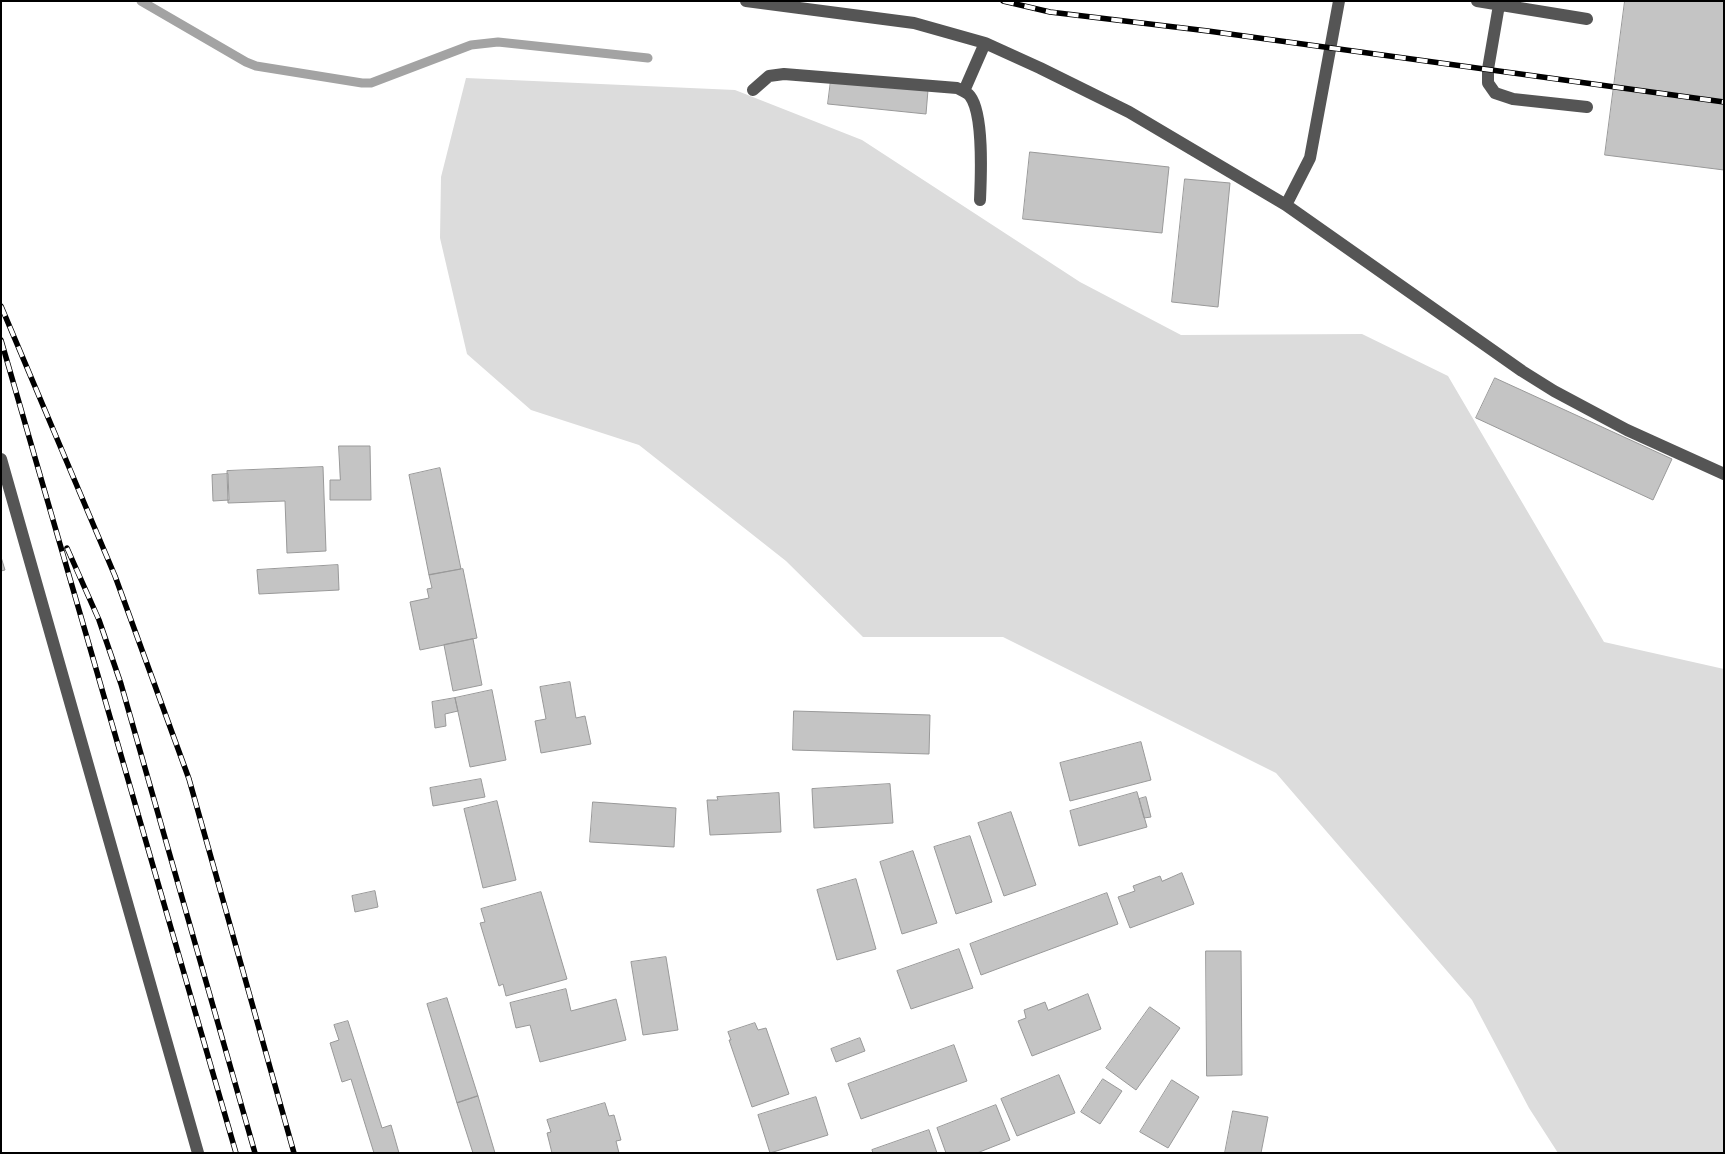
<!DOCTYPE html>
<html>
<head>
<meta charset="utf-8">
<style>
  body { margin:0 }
  #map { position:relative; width:1725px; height:1154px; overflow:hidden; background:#fff; font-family:Karla,sans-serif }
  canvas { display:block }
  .frame { position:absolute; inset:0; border:2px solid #000; pointer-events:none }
</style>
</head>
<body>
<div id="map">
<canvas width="1725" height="1154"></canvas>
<div class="frame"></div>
</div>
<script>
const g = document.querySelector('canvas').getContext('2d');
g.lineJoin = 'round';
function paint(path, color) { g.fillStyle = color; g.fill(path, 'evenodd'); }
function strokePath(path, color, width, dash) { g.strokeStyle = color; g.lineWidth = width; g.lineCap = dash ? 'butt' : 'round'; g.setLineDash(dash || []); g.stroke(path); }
paint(new Path2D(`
  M466 78 735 90 862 140 1080 282 1181 335 1362 334 1448 376 1604 642 1724 669V1153H1558L1529 1108 1472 1000 1276 773 1003 637H863L786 561 639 445 531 410 467 354 440 238 441 177Z`), '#dcdcdc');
strokePath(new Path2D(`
  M141 1 246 62 256 66 362 83H371L471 45 498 42 648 58`), '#a3a3a3', 9);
const building = new Path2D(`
  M1625 1H1724V170L1605 155Z
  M831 80 928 90 926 114 828 104Z
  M1030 152 1169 167 1162 233 1023 219Z
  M1185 179 1230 183 1218 307 1172 302Z
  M1495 378 1672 459 1653 500 1476 418Z
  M339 446H370L371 500H330V480H340Z
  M323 467 326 551 287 553 285 501 228 503 227 471Z
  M440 468 461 569 429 575 409 475Z
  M228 474 229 500 213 501 212 475Z
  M1 557 5 570 1 571Z
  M338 565 339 590 259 594 257 570Z
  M463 569 477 638 420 650 410 602 429 598 427 589 432 588 429 575Z
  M473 639 482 685 453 691 444 645Z
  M570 682 576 718 585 716 591 744 541 753 535 721 546 719 540 687Z
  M492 690 506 760 470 767 455 698Z
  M455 698 458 711 445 714 446 726 435 728 432 702Z
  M794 711 930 715 929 754 793 750Z
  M1141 742 1151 780 1070 801 1060 763Z
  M481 779 485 797 433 806 430 788Z
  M890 784 893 823 814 828 812 789Z
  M1137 792 1147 827 1079 846 1070 811Z
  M779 793 781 832 710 835 707 800H718L717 797Z
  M1146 797 1151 817 1144 818 1139 799Z
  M497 801 516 880 483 888 464 809Z
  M593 802 676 808 674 847 590 842Z
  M1011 812 1036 885 1004 896 978 823Z
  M970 836 992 902 956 914 934 847Z
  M913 851 937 923 902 934 880 862Z
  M1182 873 1194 904 1130 928 1118 897 1135 891 1133 886 1160 876 1162 881Z
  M856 879 876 949 837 960 817 890Z
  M375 891 378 907 355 912 352 896Z
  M541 892 567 979 506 996 503 984 499 986 480 923 485 922 481 909Z
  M1107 893 1118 924 981 975 970 944Z
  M959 949 973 988 911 1009 897 971Z
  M1206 951H1241L1242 1075 1207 1076Z
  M666 957 678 1030 643 1035 631 962Z
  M566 989 571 1011 616 999 626 1040 540 1062 530 1025 516 1028 510 1003Z
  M1088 994 1101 1029 1032 1056 1018 1021 1026 1018 1024 1010 1045 1002 1048 1010Z
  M447 998 478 1096 457 1103 427 1004Z
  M1150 1007 1180 1028 1136 1090 1106 1068Z
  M348 1021 382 1128 391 1125 399 1153H374L351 1079 342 1082 330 1043 339 1040 334 1025Z
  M755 1023 758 1030 766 1028 789 1094 752 1107 729 1040H731L728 1032Z
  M860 1038 865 1051 836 1062 831 1049Z
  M954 1045 967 1081 861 1119 848 1084Z
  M1059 1075 1075 1113 1017 1136 1001 1099Z
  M1103 1079 1122 1091 1100 1124 1081 1112Z
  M1172 1080 1199 1097 1168 1148 1140 1132Z
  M478 1096 495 1153H473L457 1103Z
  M816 1097 828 1135 770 1153 758 1115Z
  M605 1103 609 1116 614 1115 621 1140 616 1141 619 1153H552L547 1133 551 1132 547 1120Z
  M996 1105 1010 1140 977 1153H946L937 1128Z
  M1233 1111 1268 1117 1261 1153H1225Z
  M929 1130 937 1153H873L872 1150Z`);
paint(building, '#c4c4c4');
strokePath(building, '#999', 1);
strokePath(new Path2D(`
  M746 1 914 23 985 43 1040 68 1129 112 1286 205 1522 371 1554 391 1627 430 1724 474
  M1477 1 1587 19
  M1499 5 1488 69V83L1495 93 1513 99 1587 107
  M753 90 769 76 784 74 957 88C961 90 967 92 970 96 984 114 981 177 980 200
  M964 91 985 43
  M1286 205 1310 158 1339 1
  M1 459 198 1153`), '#555', 12);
const rail = new Path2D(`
  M1003 1 1050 12 1208 31 1724 102
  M1 306 115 576 189 779 294 1153
  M1 340 236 1153
  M67 548 99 620 121 684 255 1153`);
strokePath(rail, '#000', 5.5);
strokePath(rail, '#fff', 4, [11]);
</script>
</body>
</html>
